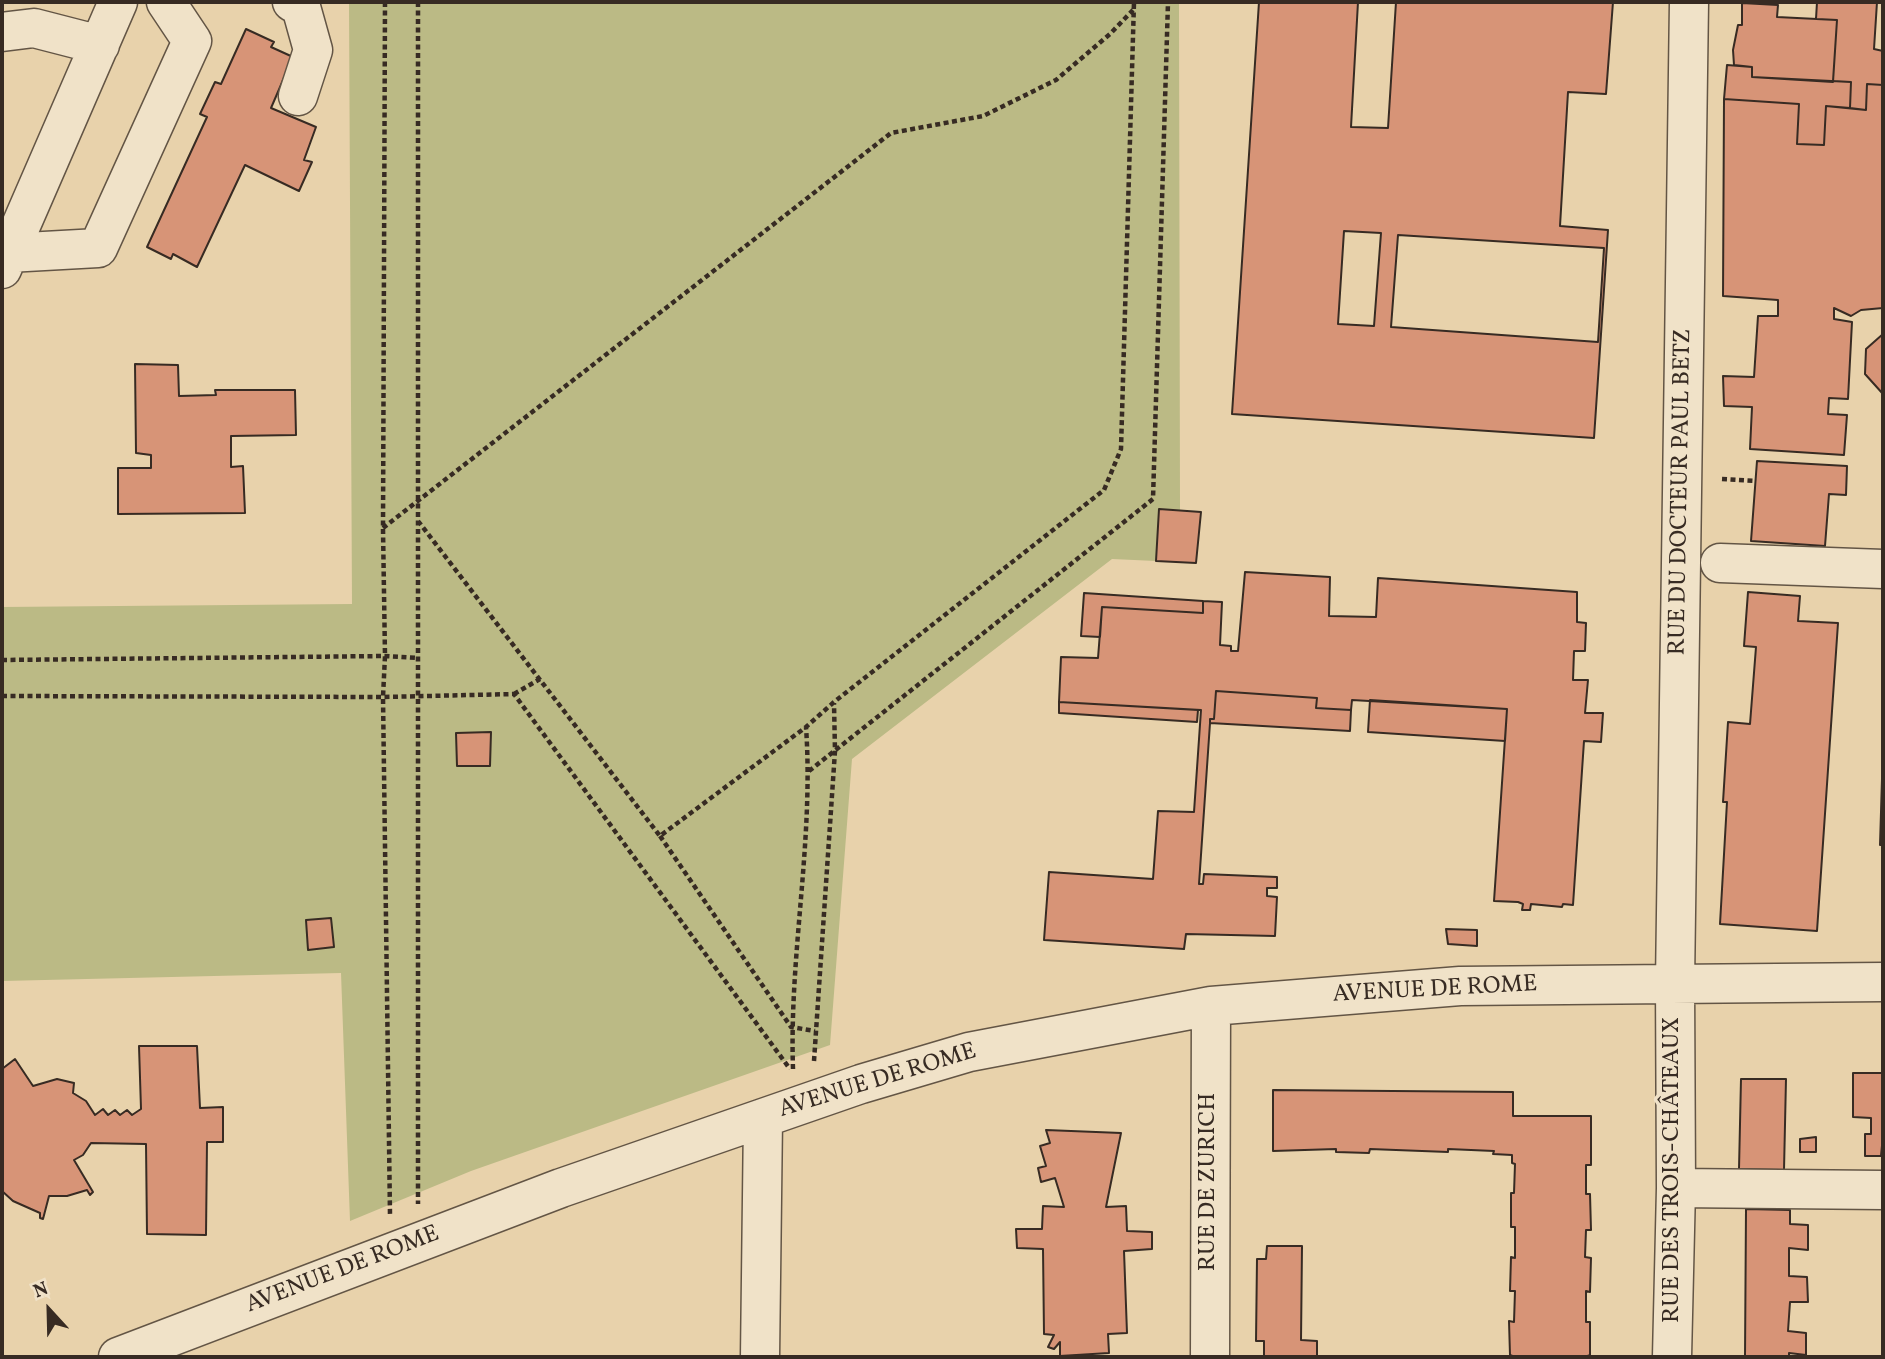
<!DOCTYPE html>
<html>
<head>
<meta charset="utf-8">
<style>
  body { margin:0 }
  #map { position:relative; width:1885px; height:1359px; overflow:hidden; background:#e8d2ab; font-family:Vollkorn,serif }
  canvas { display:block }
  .frame { position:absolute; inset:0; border:4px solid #372b23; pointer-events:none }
  .north { position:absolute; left:14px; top:1275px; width:70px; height:70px; -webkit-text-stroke:5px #f0e2c8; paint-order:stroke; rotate:338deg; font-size:19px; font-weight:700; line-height:28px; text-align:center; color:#372b23 }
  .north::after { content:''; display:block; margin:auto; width:24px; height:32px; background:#372b23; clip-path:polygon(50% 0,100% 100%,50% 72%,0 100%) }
</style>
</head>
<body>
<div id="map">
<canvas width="1885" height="1359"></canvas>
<div class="frame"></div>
<div class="north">N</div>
</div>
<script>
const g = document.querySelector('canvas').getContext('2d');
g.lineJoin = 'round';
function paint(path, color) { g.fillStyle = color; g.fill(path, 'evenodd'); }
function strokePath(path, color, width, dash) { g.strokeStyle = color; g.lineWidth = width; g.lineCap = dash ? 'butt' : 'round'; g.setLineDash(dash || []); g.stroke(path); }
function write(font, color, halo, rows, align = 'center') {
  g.font = font + ' Vollkorn,serif'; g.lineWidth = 7; g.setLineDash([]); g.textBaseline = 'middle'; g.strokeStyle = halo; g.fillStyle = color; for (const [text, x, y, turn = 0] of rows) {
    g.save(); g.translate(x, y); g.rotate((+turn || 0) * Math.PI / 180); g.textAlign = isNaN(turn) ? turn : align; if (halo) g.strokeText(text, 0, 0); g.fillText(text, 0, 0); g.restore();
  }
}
paint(new Path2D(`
  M349 2H1179L1180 510 1159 509 1156 561 1112 559 852 759 830 1045 471 1171 350 1221 341 973 2 981V607L352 604Z`), '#bbba85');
const building = new Path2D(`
  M1259 2H1358L1351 127 1388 128 1396 2H1613L1606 94 1568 92 1560 226 1608 230 1594 438 1232 414ZM1344 231 1381 233 1374 326 1338 324ZM1398 235 1604 248 1598 342 1391 327Z
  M1817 2H1877L1874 49 1883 51V85L1867 84 1866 110 1850 108 1851 82 1833 81 1837 20 1816 19Z
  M1742 3 1778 5 1777 17 1837 20 1833 82 1752 77V67L1734 65 1733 50 1738 25H1742Z
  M246 29 274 42 271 47 293 57 271 108 316 127 304 160 312 162 299 191 245 165 197 267 173 254 171 259 147 247 207 117 200 114 215 82 221 84Z
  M1727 65 1752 67V77L1851 82 1850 108 1826 106 1824 145 1797 144 1799 104 1724 99Z
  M1867 84 1883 85V308L1861 310 1851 316 1834 308V319L1852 322 1848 399 1829 398 1828 414 1847 415 1844 455 1750 449 1752 407 1724 406 1723 376 1754 377 1758 316H1778V300L1723 296 1724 99 1799 104 1797 144 1824 145 1826 106 1866 110Z
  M1883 334V394L1865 374 1866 349Z
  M135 364 178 365 179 396 216 395 215 390H295L296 435 231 436V467L243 466 245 513 118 514V468H151V455L136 453Z
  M1757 461 1847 466 1846 495 1829 494 1825 546 1751 541Z
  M1159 509 1201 512 1196 563 1156 561Z
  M1245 572 1330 577 1329 616 1376 617 1378 578 1577 592V622L1586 623 1585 651H1574L1573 680H1588L1585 713H1603L1601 742 1584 741 1573 905 1563 904 1562 907 1531 904 1530 910H1522L1523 904 1518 902 1494 901 1507 709 1352 700 1351 710 1316 708 1317 698 1216 691 1214 719H1210V723L1199 884H1203L1204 874 1277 877V888H1267V896L1277 897 1275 936 1186 934 1184 949 1044 940 1049 872 1153 879 1158 811 1194 812 1201 710 1059 702 1061 657 1098 658 1102 607 1203 613V601L1222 602 1220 645 1231 646V651H1238Z
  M1748 592 1800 596 1798 621 1838 623 1817 931 1720 924 1727 802H1723L1728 722 1750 724 1756 647 1744 646Z
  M1084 593 1203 601V613L1102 607 1100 637 1081 636Z
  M1216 691 1317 698 1316 708 1351 710 1350 731 1210 723V719H1214Z
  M1370 700 1507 709 1505 741 1368 732Z
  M1059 702 1198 710 1197 722 1059 713Z
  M491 732 490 766H457L456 733Z
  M1882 779H1883V845H1880Z
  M331 918 334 947 308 950 306 920Z
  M1446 929 1477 930V946L1448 944Z
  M139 1046H197L200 1108 223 1107V1142H207L206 1235 147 1234 146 1144 91 1143 83 1155 74 1160 93 1192 90 1195 87 1190 67 1196H49L43 1219 40 1218V1213L13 1201 2 1191V1069L15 1059 33 1086 57 1079 74 1083 73 1093 86 1101 95 1115 103 1109 108 1115 115 1110 120 1115 127 1110 132 1115 141 1109Z
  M1853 1073H1883V1135L1881 1156H1865V1134H1871V1118L1853 1117Z
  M1741 1079H1786L1784 1170 1739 1169Z
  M1273 1090 1513 1092V1116H1591V1165H1586V1194H1590L1591 1230H1586L1585 1257 1591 1258 1590 1292 1586 1291V1322H1590V1355L1585 1357H1515L1510 1355 1509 1321 1514 1322 1515 1291H1510L1511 1257 1515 1258V1227H1511V1193H1514L1515 1164 1512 1163V1155L1493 1154 1494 1151 1448 1149V1152L1370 1149 1369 1153 1336 1152V1149L1273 1151Z
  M1046 1130 1121 1133 1106 1207 1126 1206 1127 1231 1152 1232V1249L1124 1251 1127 1333 1108 1334 1109 1353 1060 1356V1342L1054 1349 1048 1347 1054 1335 1044 1334 1043 1249 1017 1248 1016 1229H1042L1043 1206 1064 1207 1055 1178 1041 1182 1038 1168 1046 1166 1040 1146 1050 1143Z
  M1816 1137V1152H1800V1139Z
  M1746 1209 1790 1210V1224L1808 1225V1250L1789 1248V1276L1807 1277 1808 1302H1790L1788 1331 1806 1333V1355L1789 1353V1357H1745Z
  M1267 1246H1302L1301 1340 1317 1341V1357H1264V1341H1256L1257 1259H1266Z`);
paint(building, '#d79477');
strokePath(building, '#372b23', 2);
const minor = new Path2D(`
  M292 2 301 7 313 50 298 96
  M2 32 34 28 100 45
  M8 253 98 248 192 41 166 2
  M2 269 118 2
  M1720 563 1883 569
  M1676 1188 1883 1190
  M118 1357 561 1188 861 1084 969 1052 1211 1006 1460 986 1883 982
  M760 1357 763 1118
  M1210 1357 1211 1006
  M1672 1357 1676 1188 1675 982 1689 2`);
strokePath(minor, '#635545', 41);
strokePath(new Path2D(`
  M385 2 383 529 385 656 383 697 390 1215
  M418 2V1204
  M1722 479 1756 481
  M418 521 660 836 806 727 834 702 1104 490 1121 449 1134 2
  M383 528 891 133 983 116 1056 80 1110 34 1133 10
  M2 660 385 656 418 658
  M514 694 540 679
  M2 696 383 697 514 694 790 1069
  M809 771 1153 499 1168 2
  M660 836 791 1027 815 1031
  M814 1061 835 751 834 703
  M793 1069C789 955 814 841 806 727`), '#372b23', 4.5, [5, 3.5]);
strokePath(minor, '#f0e2c8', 38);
write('24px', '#372b23', '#f0e2c8', [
  ["RUE DU DOCTEUR PAUL BETZ",1682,492,-89],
  ["AVENUE DE ROME",1435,991,-3],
  ["AVENUE DE ROME",878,1082,-17],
  ["RUE DES TROIS-CHÂTEAUX",1674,1170,-90],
  ["RUE DE ZURICH",1210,1182,-90],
  ["AVENUE DE ROME",343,1271,-21]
]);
</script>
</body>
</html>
